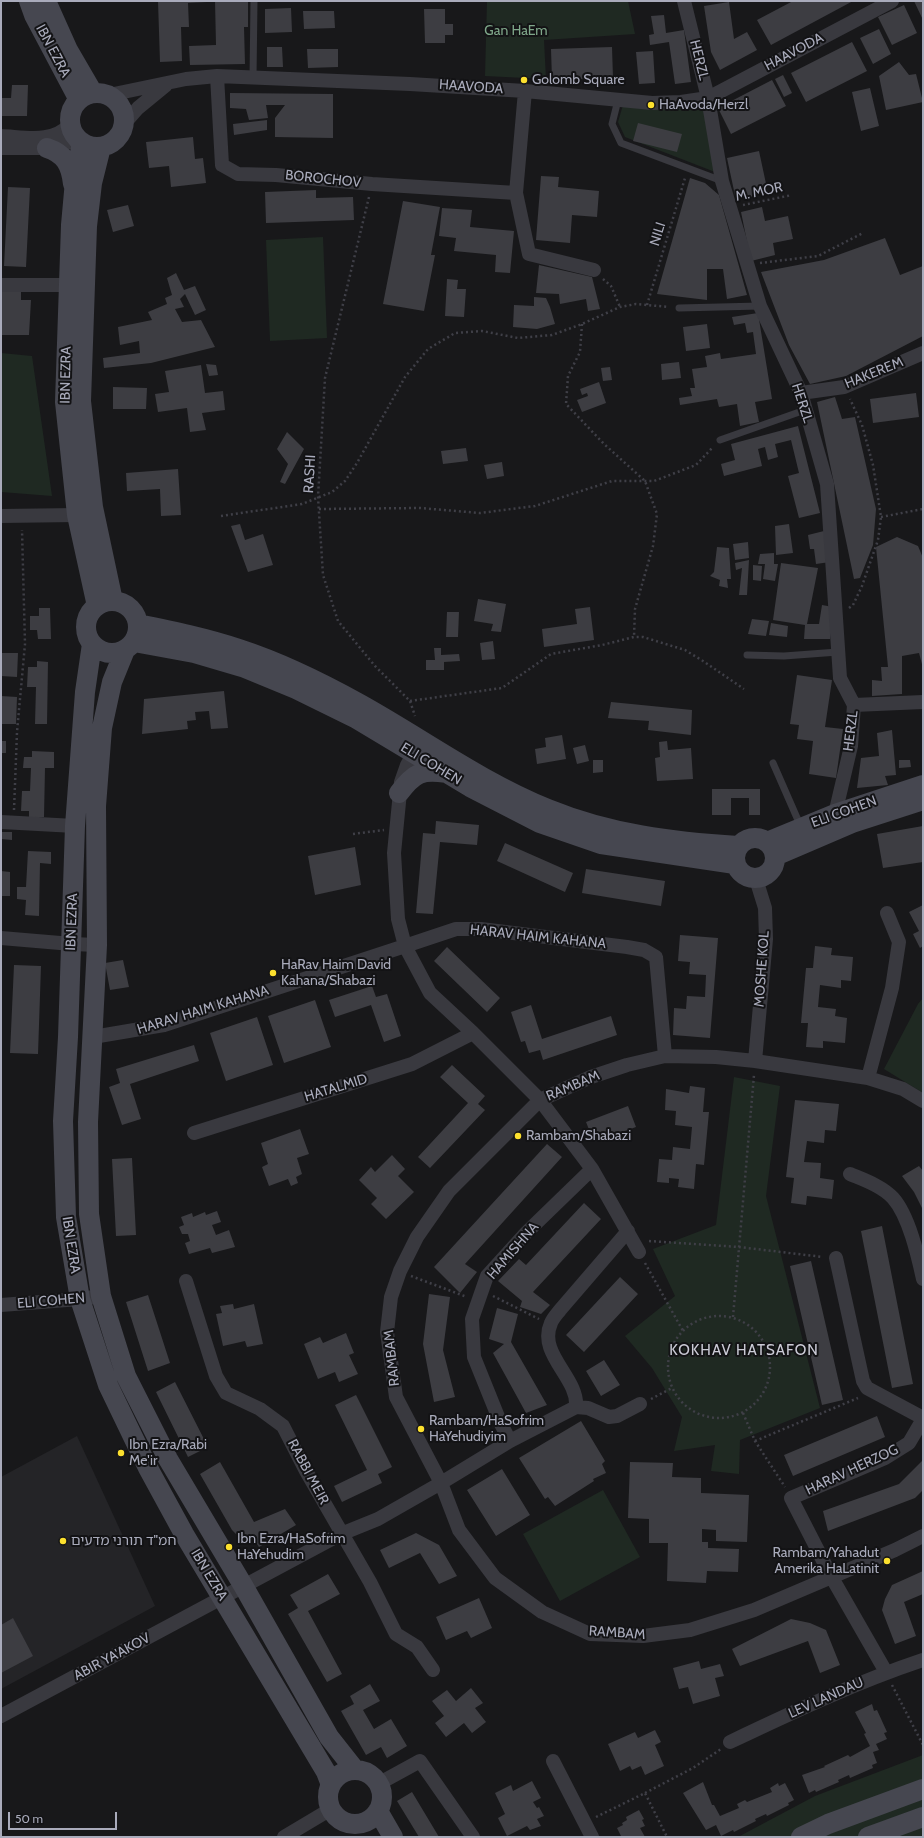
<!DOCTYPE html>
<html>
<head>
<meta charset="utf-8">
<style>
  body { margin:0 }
  #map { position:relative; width:924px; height:1838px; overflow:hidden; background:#18181a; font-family:Cabin,sans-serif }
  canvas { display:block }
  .frame { position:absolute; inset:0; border:2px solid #a9abbb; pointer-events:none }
  .scale { position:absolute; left:8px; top:1812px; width:109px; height:18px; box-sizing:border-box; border:2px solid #a9abbb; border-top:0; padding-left:5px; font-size:12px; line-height:14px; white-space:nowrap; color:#a9abbb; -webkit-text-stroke:3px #131315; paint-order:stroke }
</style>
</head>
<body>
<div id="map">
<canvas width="924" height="1838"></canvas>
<div class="frame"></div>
<div class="scale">50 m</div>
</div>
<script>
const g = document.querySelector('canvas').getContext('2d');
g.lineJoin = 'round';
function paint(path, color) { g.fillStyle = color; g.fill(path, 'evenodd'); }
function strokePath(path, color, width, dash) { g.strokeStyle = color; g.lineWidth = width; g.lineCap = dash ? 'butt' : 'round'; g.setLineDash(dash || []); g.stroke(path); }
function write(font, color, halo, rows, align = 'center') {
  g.font = font + ' Cabin,"Noto Sans Hebrew",sans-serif'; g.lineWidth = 4; g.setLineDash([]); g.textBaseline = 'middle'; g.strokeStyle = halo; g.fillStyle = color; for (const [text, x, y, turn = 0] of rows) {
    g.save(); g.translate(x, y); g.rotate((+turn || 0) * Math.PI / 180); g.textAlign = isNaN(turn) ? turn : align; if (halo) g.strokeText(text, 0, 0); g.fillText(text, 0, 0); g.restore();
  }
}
paint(new Path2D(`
  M77 1436 155 1606 1 1689V1477Z`), '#242427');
paint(new Path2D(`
  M487 1H628L635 34 544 40 546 79 485 76Z
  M623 105 671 108 704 107 715 172 625 137 618 122Z
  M323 237 327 338 270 341 266 240Z
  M1 353 32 356 52 496 1 492Z
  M923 998V1093L884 1069 918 1004Z
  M734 1077 780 1086 766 1196 820 1408 740 1440 739 1474 711 1471 715 1445 674 1451 682 1417 652 1368 625 1336 675 1296 653 1249 716 1225Z
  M603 1490 640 1557 560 1601 523 1534Z
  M923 1755V1837H738L815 1796Z`), '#1f2922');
paint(new Path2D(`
  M158 1H207V2L188 3 189 27H181L182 61 160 62Z
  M215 1H248V27H244L245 64 190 65 189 46 216 45Z
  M793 1H853L771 45 757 20Z
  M914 1H923V20Z
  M729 2 734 39 747 32 757 50 720 70 711 52 704 6Z
  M904 5 917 33 892 45 878 17Z
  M291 8 292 32 265 33V9Z
  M424 9H445V24H453V35H445V43H425Z
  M303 11H334L335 28 304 29Z
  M664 15 666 33 684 30 691 82 675 84 669 42 650 45 649 35 654 34 651 16Z
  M879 29 891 54 873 64 860 38Z
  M852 42 867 71 806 102 791 73Z
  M267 47H282L283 67H267Z
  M612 47 613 78 552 80 551 49Z
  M307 49H338V67L308 68Z
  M653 51 655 83 639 84 636 52Z
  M899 62 909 75 916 74 923 102 886 110 879 76Z
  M783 75 792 93 784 97 775 79Z
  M772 80 786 106 731 134 718 108Z
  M12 85H28L27 116H1V98H11Z
  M870 88 879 126 861 131 852 92Z
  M230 93 333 94V138L275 137V118L285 105H266L268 118 249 120 246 109 230 108Z
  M267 120V130L234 135 233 124Z
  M638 123 682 134 677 152 633 141Z
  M193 137 195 159 203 158 206 183 171 187 169 166 149 168 146 142Z
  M759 151 768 193 736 200 727 158Z
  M541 176 559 177 558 187 599 191 597 217 572 215 570 243 536 240Z
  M690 178 705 183 719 195 747 295 727 299 723 269H707V300L657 294Z
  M8 187 30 188 26 267 4 266Z
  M316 190V198L353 197 354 220 266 223 265 192Z
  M403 201 440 207 431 255H435L424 311 383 304Z
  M128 205 134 226 113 232 107 210Z
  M762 207 765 221 788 216 793 239 773 243 775 255 751 261 741 212Z
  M442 208 472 210 470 227 514 231 510 273 495 272 496 255 454 251 456 238 439 236Z
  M885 238 900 275 923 266V336L846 376 810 384 789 345 761 272 824 260Z
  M539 265 592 277 600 309 588 311 586 299 560 304 559 294 536 293Z
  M176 273 184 290 195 286 206 310 195 315 185 294 180 299 184 307 175 309 182 322 201 320 215 347 151 363 104 368 103 358 140 353 139 341 120 345 118 327 152 320 148 312 167 304 165 298 172 295 167 278Z
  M447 279 458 280 457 289H466L464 317 445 316Z
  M1 288H21V300H31L29 335H1Z
  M534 297 546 298 550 307 555 324 537 329 513 327 514 305 534 306Z
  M758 313 772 399 755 402 759 422 740 426 737 404 719 407 717 399 680 405 679 398 692 396 690 388H695L692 369 707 367 705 356 720 353 721 359 756 354 753 332 747 333 745 323 734 325 732 317Z
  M707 324 710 348 686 351 683 327Z
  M679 362 681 378 662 380 661 364Z
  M206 364 216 365 218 375 209 376Z
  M201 365 205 393 223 391 225 410 202 413 206 430 190 432 187 408 158 412 155 394 169 392 165 371Z
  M610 367 612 380 603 381 601 368Z
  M599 382 606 403 582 412 577 400 588 396 587 393 582 395 580 389Z
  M113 387 147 388 146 409H113Z
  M916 393 919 417 873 423 870 399Z
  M835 397 842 419 855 417 876 509 873 545 860 578 854 579 817 402Z
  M798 426 820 513 799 518 788 476 799 473 791 440 775 444 778 457 768 460 765 447 758 449 762 466 724 476 721 464 735 460 731 444Z
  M287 432 304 449 285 484 280 482 288 464 277 449Z
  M466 448 468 461 443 464 441 451Z
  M502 462 504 476 487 479 484 465Z
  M178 469 181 515 161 516 160 489 127 491 126 473Z
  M240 524 245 540 263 534 273 565 248 572 231 526Z
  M789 524 793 553 776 555 775 526Z
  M824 531 830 562 816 564 814 549H810L808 535Z
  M897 537 918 546 923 558V668L919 653 902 656V694L872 696V680L882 681 881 667H888L876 547Z
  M748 542 749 558 735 560 733 544Z
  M717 547 729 548 731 579H727L728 588 719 586 720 580 710 576 714 572Z
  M774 553V564H778L775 581 763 579 765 564H758L760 554Z
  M749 560 747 595H739L742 568 736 570 735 563Z
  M781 563 818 568 807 624H819L822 605 833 607 830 639H804L805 625 773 620Z
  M753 565 762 566 761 581 753 580Z
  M478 599 506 604 501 632 491 631 493 624 474 621Z
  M590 607 594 640 544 647 542 629 577 624 575 609Z
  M39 608H50L51 639H38L37 630H30V616H39Z
  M447 612H459L458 637H446Z
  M752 619 769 621 766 636 748 634Z
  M771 623 788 626 787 637 769 635Z
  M493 641 495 659 482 660 480 643Z
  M434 648H441V655L459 654 460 661 444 662V670H426V660H435Z
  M1 653H18L17 677 1 676Z
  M37 661 48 662 47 724H35L36 687H27L28 667H37Z
  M797 675 832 680 825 727 843 729 836 778 809 774 813 741 797 739 799 725 790 724Z
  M224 691 228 728 211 729 209 711 195 712 196 720 187 721 188 729 142 734 144 699Z
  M1 696 17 697 16 724H1Z
  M611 702 692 710 691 735 648 730 649 721 608 718Z
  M892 730 896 775 885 776 888 785 857 788 861 758 879 756 877 733Z
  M562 735 566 759 537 764 535 749 546 747 545 738Z
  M1 741H6V753H1Z
  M667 741 668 750 691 748 693 779 657 781 655 758 660 757 659 742Z
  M585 745 589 761 577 764 573 748Z
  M32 751 54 752V768H45L44 817H29V811H21L22 791H30L31 768H23L24 757H32Z
  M593 760H603V772L593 773Z
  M899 760H910L911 767 899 768Z
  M712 789H760V815H749V798H731V815H712Z
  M436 821 479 825 477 845 440 842 433 914 416 913 423 833 435 834Z
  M923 826V862L883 868 877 834Z
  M1 832H12V840L1 839Z
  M505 843 573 873 565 892 497 861Z
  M355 847 361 885 315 895 308 856Z
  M28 851 51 852V864L40 863 39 916 25 915 26 900 17 899V887H26Z
  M586 869 665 881 661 906 582 893Z
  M1 871 10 872V896H1Z
  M923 905V946L920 948 913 934 919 931 909 912Z
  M680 935 718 938 710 1038 673 1035 674 1008 686 1009 687 996 705 997 706 975 689 974 690 962 678 961Z
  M815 946 832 948 831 955 853 957 851 981 841 980V988L820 985 818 1007 836 1009 835 1016 847 1018 845 1043 823 1041V1048L806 1047 808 1023H801L806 968H813Z
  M447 947 500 998 487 1012 434 961Z
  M123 960 129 987 110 990 105 963Z
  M14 965 41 966 38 1054 10 1053Z
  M372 986 376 997 387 994 401 1036 384 1042 371 1005 335 1017 329 1000Z
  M315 1000 331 1047 284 1063 268 1016Z
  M531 1005 542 1039 611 1016 617 1035 543 1060 540 1050 529 1053 525 1041 521 1042 511 1012Z
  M257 1017 273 1065 226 1081 210 1033Z
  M194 1045 199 1061 130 1084 141 1119 122 1125 109 1087 120 1083 116 1069Z
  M452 1065 485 1096 478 1104 485 1110 430 1168 418 1157 468 1103 440 1077Z
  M690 1086 705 1088 703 1112H709L704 1165 696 1164 694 1189 678 1187 679 1179 669 1178V1183L657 1182 659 1159 672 1160 673 1147 690 1149 692 1127 675 1125 676 1111 665 1110 666 1089 689 1093Z
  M795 1100 839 1104 836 1131 825 1130 824 1143 807 1141 804 1162 821 1163 820 1178 834 1180 832 1199 807 1196 806 1205 791 1203 794 1178 786 1177Z
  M628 1106 636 1127 594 1142 586 1122Z
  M300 1129 309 1154 297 1158 302 1174 296 1177 298 1183 291 1186 288 1179 269 1186 262 1167 268 1164 261 1143Z
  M547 1144 562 1157 465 1264 477 1272 460 1293 434 1267Z
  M392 1155 405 1169 398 1176 414 1192 386 1219 371 1204 377 1198 359 1180 371 1167 375 1172Z
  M132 1158 136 1235 116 1236 112 1159Z
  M919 1166 923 1171V1210L914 1192 902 1176Z
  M584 1203 601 1219 533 1292 550 1305 541 1314 520 1307 522 1301 498 1281 519 1259 526 1265Z
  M217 1211 221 1222 212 1225 216 1235 229 1230 235 1247 212 1253 210 1248 189 1254 185 1243 190 1241 188 1234H182L179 1227 184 1225 181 1217 192 1213 193 1217 205 1212 206 1215Z
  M882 1226 913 1384 892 1388 861 1231Z
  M811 1261 843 1400 822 1405 790 1266Z
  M620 1277 638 1294 584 1352 566 1335Z
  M429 1294 450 1297 443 1350 455 1397 434 1402 423 1344Z
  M148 1295 170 1363 148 1371 126 1302Z
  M233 1304 234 1309 254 1304 263 1344 247 1347 245 1341 223 1346 216 1314 222 1313 220 1306Z
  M497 1308 518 1314 511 1342 547 1405 526 1413 493 1353 504 1344 489 1339Z
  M346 1333 354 1353 349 1355 358 1374 339 1382 335 1372 318 1379 304 1344 320 1337 323 1343Z
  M604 1360 620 1385 601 1396 586 1371Z
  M175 1382 208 1447 188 1457 156 1392Z
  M356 1395 392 1467 378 1474 382 1483 342 1502 334 1486 367 1470 335 1405Z
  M877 1416 885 1437 793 1476 784 1455Z
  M581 1421 605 1461 602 1464 606 1473 593 1479 594 1481 555 1506 548 1497 545 1499 519 1458Z
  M922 1461 923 1490 915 1498 828 1531 823 1511 899 1484Z
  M220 1462 254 1522 285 1509 296 1525 259 1547 253 1538 243 1541 232 1530 200 1474Z
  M630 1462 673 1463 672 1477 701 1478V1493L749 1495 747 1542 716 1541V1530L702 1529V1542H708V1548L739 1549 738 1572 707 1571 706 1583 667 1581 668 1543H649V1519L628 1518Z
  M502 1469 530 1515 496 1536 467 1490Z
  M416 1533 439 1545 457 1576 439 1584 420 1553 389 1568 380 1550Z
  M923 1571V1594L904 1602 916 1636 895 1644 882 1610 885 1599 892 1585Z
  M328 1574 340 1594 308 1611 342 1674 327 1682 288 1614 298 1608 290 1595Z
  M479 1598 492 1628 471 1638 467 1631 446 1640 436 1617Z
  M13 1618 33 1656 1 1673V1625Z
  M791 1619 810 1623 826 1630 840 1665 820 1673 808 1641 740 1666 732 1649Z
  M699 1661 701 1669 720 1664 724 1676 715 1678 720 1696 693 1704 688 1687 679 1689 673 1668Z
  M370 1684 380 1701 363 1710 374 1729 391 1719 407 1746 387 1758 381 1747 366 1755 341 1711 354 1704 350 1696Z
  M471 1688 483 1703 475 1708 486 1722 472 1733 464 1723 446 1737 435 1723 444 1716 432 1701 447 1690 456 1701Z
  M872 1704 874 1711 877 1710 887 1732 884 1733 887 1739 876 1744 879 1750 873 1752 877 1763 872 1765 873 1768 850 1778 849 1775 838 1780 839 1782 816 1792 815 1790 809 1793 802 1775 825 1767 824 1766 848 1755 850 1757 870 1746 864 1734 866 1733 855 1712Z
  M655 1730 661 1742 655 1745 664 1766 645 1775 641 1766 632 1770 630 1766 620 1771 608 1744 635 1732 638 1738Z
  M532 1781 541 1798 533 1802 537 1808 539 1807 544 1816 537 1819 541 1826 530 1830 527 1826 507 1836 498 1818 505 1814 495 1793 511 1785 513 1791Z
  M703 1782 712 1805H714L720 1816 739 1808 737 1804 745 1800 747 1802 772 1792 770 1788 778 1783 779 1786 785 1783 794 1800 788 1803 789 1805 767 1816 766 1814 755 1819 756 1821 734 1832 733 1830 721 1836 716 1825 706 1830 683 1793Z
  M412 1792 439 1837H419L397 1801Z
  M639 1810 644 1819 642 1820 645 1826 640 1828 645 1837 621 1836 617 1828 623 1825 622 1823 627 1820 626 1817Z`), '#3d3d42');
strokePath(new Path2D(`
  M369 197 325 378 318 497 323 575 338 621 375 666 410 701 415 716
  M743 205 792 195
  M760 263 818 256 863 233
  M603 279 611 286 620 307
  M647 305 685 178
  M582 324 580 352 568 376 566 404 604 444 645 481 657 514 653 546 635 609 634 637
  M319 509 420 508 480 513 535 506 612 481H654L696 465 713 447
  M221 516 302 504 332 492 345 481 357 463 405 377 428 349 455 333 482 331 518 338 552 335 582 324 620 307 636 304 669 307
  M881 517 923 509
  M849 608 853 605 862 586 878 540 881 517 873 465 862 425 850 399
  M410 701 502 688 551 654 602 645 634 637H643L685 650 703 661 744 689
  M14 810 17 732 25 644 22 530
  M353 834 384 830
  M649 1241 739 1247 823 1257
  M645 1263 683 1331
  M411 1276 467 1297
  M493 1296 539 1319
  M668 1367a51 51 0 1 1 102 0a51 51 0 1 1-102 0Z
  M733 1317 754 1075
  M651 1399 672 1388
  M743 1413 755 1441 785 1487
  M755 1441 858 1398
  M892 1685 923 1745
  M645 1793 693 1768 721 1749
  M596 1817 645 1793 667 1837`), '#3f3f47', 2.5, [2, 3]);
strokePath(new Path2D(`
  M253 78 254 1
  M618 100 612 124 621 143 722 181
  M679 308 760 306
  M720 440 805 410
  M747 655 784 656 838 652
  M773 763 801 827`), '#39393f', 7);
strokePath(new Path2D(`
  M684 1 708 98 722 181 760 306 801 393 827 484 840 678 854 705 851 746 835 814
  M217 76 222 165 238 174 276 175 372 184 516 193
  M525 91 516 193 529 254 594 270
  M109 95 186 79 217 76 410 84 525 91 652 103 681 102 708 98 892 1
  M124 124 138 108 166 85
  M1 136C25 137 53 144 70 124
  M1 148H47L79 140
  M1 285H68
  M801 393 844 387 923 353
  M1 516 77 515
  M854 705 923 702
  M418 745 407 765 401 782 394 853 398 919 405 946 430 993 473 1033 540 1100 592 1169 639 1252
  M1 822 75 826
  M1 938 72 944 97 945
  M93 1037 164 1025 405 946 456 929H481L627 947 644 950 656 957 665 1056
  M755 1061 766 939 765 908 756 879
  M868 1078 892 988 899 942 887 913
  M923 1101 903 1089 868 1078 755 1061 716 1057 665 1056 627 1065 591 1077 540 1100 449 1191 417 1237 400 1271 391 1297 387 1332 396 1397 441 1483 459 1530 495 1578 542 1612 590 1634 643 1636 690 1630 754 1610 895 1550 923 1536
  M194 1133 412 1064 473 1033
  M850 1174C864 1180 882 1186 893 1198 909 1216 918 1256 923 1279
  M836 1258 863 1381 867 1388 923 1418
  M186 1281 216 1376 226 1393 260 1409 283 1426 306 1471 370 1582 396 1634 417 1647 433 1670
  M1 1305 80 1299 101 1296
  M576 1407 588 1408 609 1417 617 1416 640 1404
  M510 1441 501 1424 474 1357 472 1319 487 1276 526 1233 592 1169
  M886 1672 831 1576 791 1498 885 1458 909 1443 923 1419
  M1 1716 341 1534 378 1519 441 1483 510 1441 576 1407C579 1378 537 1354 551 1323 553 1318 557 1314 560 1310L628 1231
  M730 1742C793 1712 857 1682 923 1660
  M553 1761 592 1837
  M378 1784 420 1761 473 1837
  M284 1837 331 1809`), '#39393f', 14);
strokePath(new Path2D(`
  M29 1 34 15 79 100
  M46 1 68 50 93 93
  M70 120a27 27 0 1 1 54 0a27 27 0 1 1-54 0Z
  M82 142 75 181 71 225 65 402 77 515 97 606
  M101 147 92 183 87 226 81 401 93 507 113 601
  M47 148C65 154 71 165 73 184
  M86 627a26 26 0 1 1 52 0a26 26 0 1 1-52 0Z
  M138 624C172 631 206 638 239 649 279 662 324 684 360 704 423 739 481 782 548 809 609 834 673 842 738 846
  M134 642 194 653 245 668 296 689 355 718 470 787 540 823 601 844 735 864
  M92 644 85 692 75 826 68 1037 63 1121 66 1217 80 1299 108 1385 148 1468 184 1534 326 1772 331 1785
  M125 650 112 682 102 728 96 806 97 945 88 1122 89 1214 101 1296 126 1376 168 1459 244 1587 329 1737 355 1770
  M399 793C414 773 422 769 446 773
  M735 858a20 20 0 1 1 40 0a20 20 0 1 1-40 0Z
  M767 842 835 814 923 785
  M775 856 852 823 923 800
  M328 1797a27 27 0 1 1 54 0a27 27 0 1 1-54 0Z
  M378 1811 393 1837
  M801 1837 828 1824 923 1789
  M868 1837 923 1817`), '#464750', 20);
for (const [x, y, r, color] of [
  [524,80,4,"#fce02e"],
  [651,105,4,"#fce02e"],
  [273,973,4,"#fce02e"],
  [518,1136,4,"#fce02e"],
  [421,1429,4,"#fce02e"],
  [121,1453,4,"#fce02e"],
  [63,1541,4,"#fce02e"],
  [229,1547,4,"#fce02e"],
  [887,1561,4,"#fce02e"]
]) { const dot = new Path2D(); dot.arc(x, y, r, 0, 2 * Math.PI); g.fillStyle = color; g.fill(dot); strokePath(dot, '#131315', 1.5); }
write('14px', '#7fa78a', '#131315', [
  ["Gan HaEm",516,31]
]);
write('14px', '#a9abbb', '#131315', [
  ["IBN EZRA",53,51,62],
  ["HAAVODA",794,52,-28],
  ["HERZL",699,60,76],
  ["HAAVODA",471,87,4],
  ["BOROCHOV",323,179,6],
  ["M. MOR",759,192,-12],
  ["NILI",658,234,-73],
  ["HAKEREM",874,373,-22],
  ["IBN EZRA",66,375,-89],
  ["HERZL",802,403,72],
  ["RASHI",310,474,-87],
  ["HERZL",851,731,-83],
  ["ELI COHEN",431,764,31],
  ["ELI COHEN",844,812,-20],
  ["IBN EZRA",72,922,-88],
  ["HARAV HAIM KAHANA",538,937,6],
  ["MOSHE KOL",762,969,-86],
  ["HARAV HAIM KAHANA",203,1010,-17],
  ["RAMBAM",573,1086,-23],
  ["HATALMID",336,1088,-17],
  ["IBN EZRA",71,1245,81],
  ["HAMISHNA",513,1251,-49],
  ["ELI COHEN",51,1301,-5],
  ["RAMBAM",392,1358,-96],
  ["HARAV HERZOG",852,1470,-25],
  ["RABBI MEIR",308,1472,62],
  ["IBN EZRA",209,1575,59],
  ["RAMBAM",617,1633,4],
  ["ABIR YA'AKOV",112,1657,-28],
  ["LEV LANDAU",826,1698,-24]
]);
write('14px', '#a9abbb', '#131315', [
  ["Golomb Square",532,80],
  ["HaAvoda/Herzl",659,105],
  ["HaRav Haim David",281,965],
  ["Kahana/Shabazi",281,981],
  ["Rambam/Shabazi",526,1136],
  ["Rambam/HaSofrim",429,1421],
  ["HaYehudiyim",429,1437],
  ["Ibn Ezra/Rabi",129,1445],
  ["Me'ir",129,1461],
  ["Ibn Ezra/HaSofrim",237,1539],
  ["HaYehudim",237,1555],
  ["חמ\"ד תורני מדעים",71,1541],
  ["Rambam/Yahadut",879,1553,"right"],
  ["Amerika HaLatinit",879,1569,"right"]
], 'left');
g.letterSpacing = '1px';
write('15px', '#cbcbd6', '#131315', [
  ["KOKHAV HATSAFON",744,1351]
]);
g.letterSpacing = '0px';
</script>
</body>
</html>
